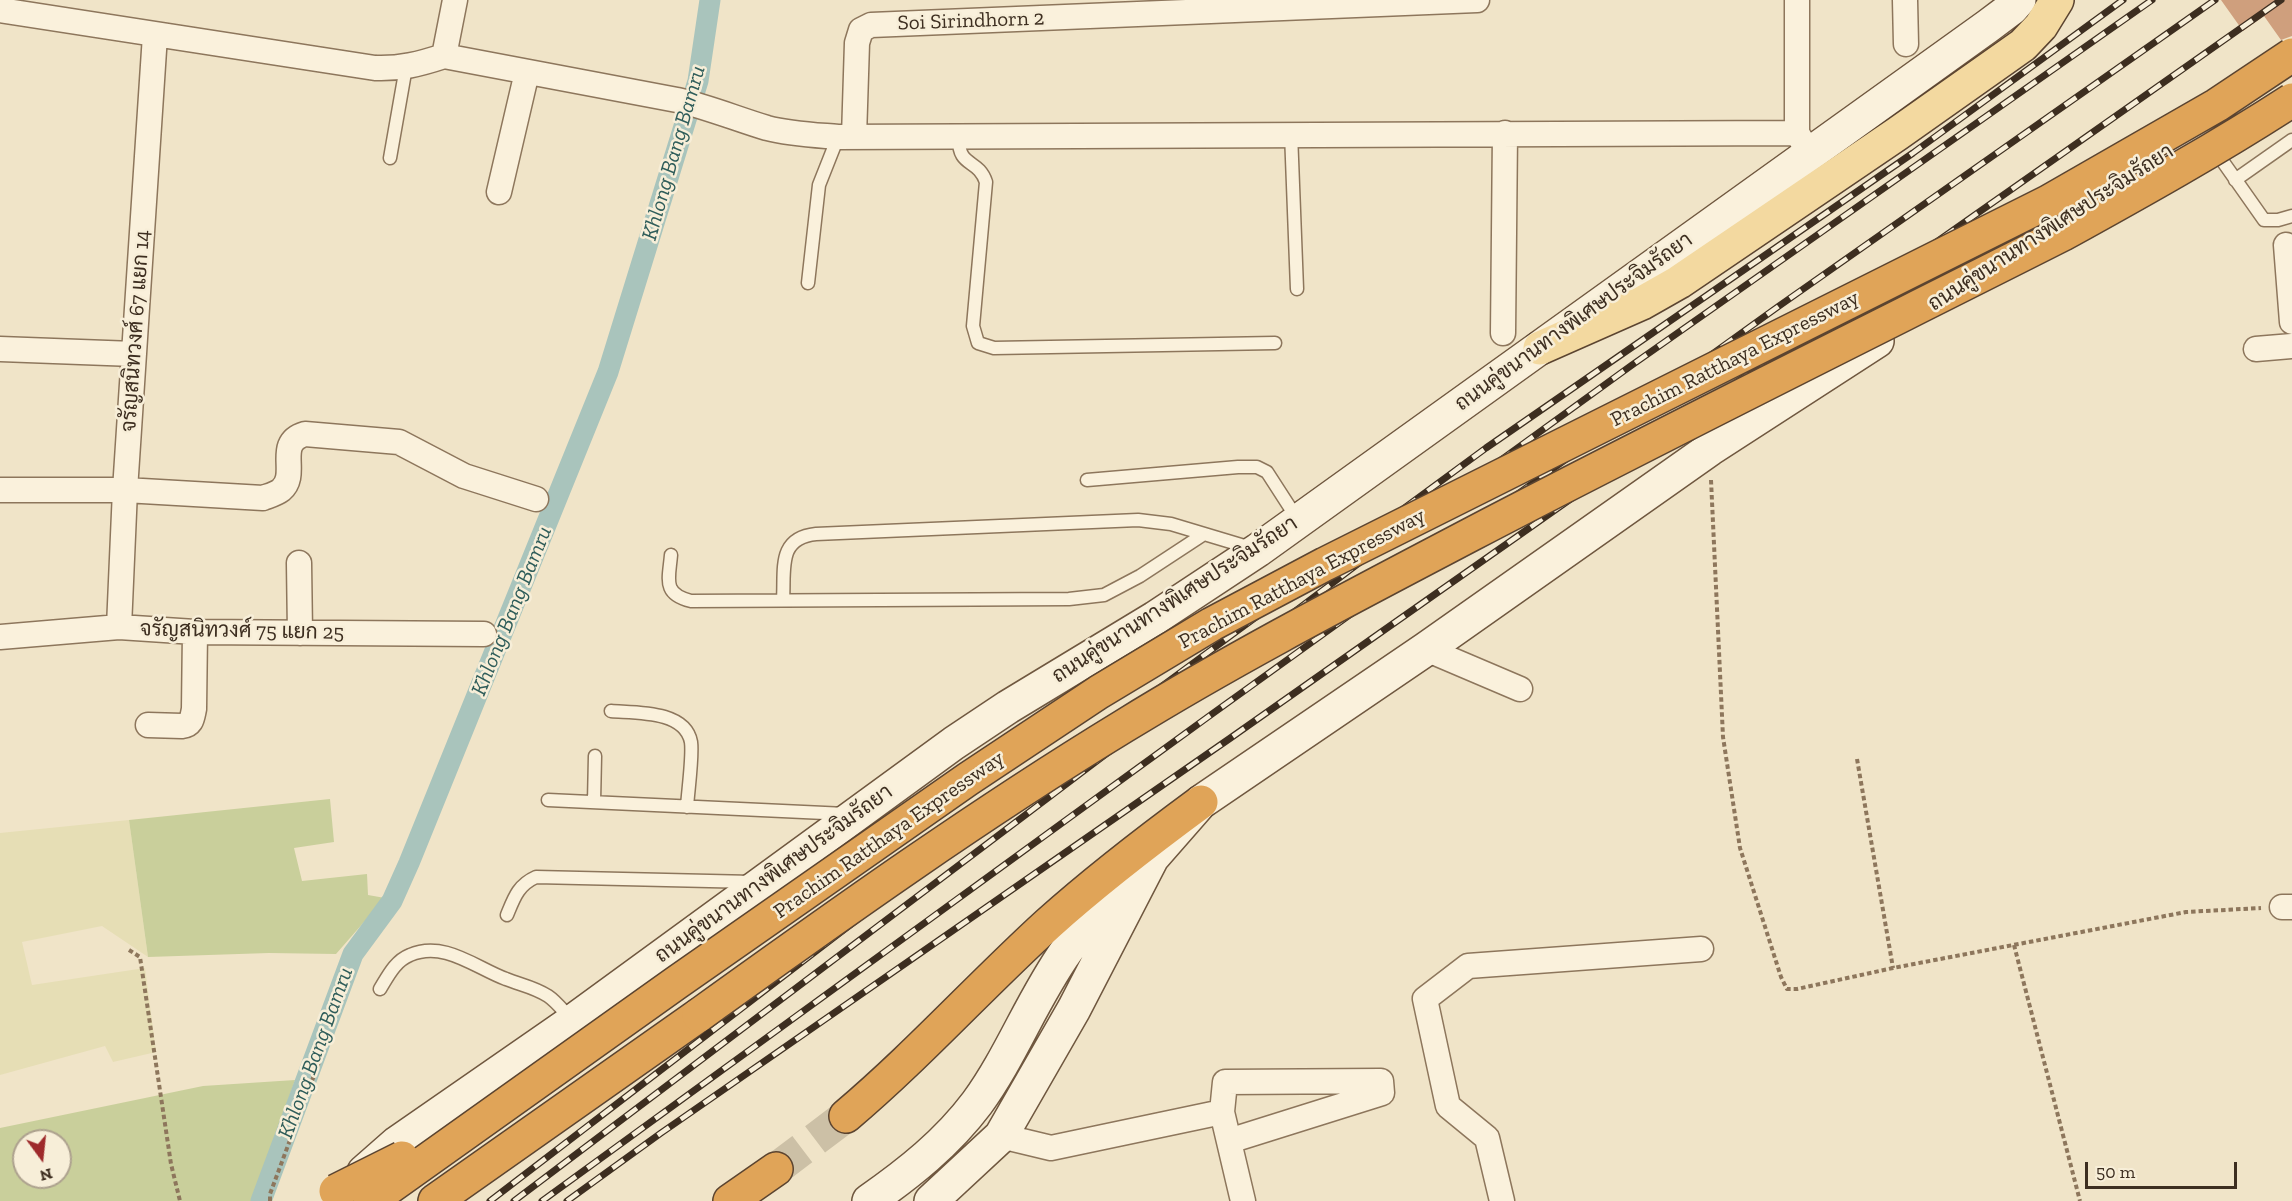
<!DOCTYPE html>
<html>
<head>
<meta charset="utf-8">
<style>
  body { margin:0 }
  #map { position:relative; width:2292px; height:1201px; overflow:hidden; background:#f0e4c8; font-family:"Zilla Slab",serif }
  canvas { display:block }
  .north { position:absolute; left:12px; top:1129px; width:60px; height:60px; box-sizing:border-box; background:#f7eed8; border:2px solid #ada18e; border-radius:50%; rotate:165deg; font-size:16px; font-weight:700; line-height:24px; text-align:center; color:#3d2e20 }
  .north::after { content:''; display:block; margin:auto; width:21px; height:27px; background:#9e2a2b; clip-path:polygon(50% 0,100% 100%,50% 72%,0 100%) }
  .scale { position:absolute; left:2085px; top:1162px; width:152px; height:27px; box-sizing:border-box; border:3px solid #3d2e20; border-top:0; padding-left:8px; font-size:18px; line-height:21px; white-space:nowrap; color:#3d2e20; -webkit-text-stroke:4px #f7eed8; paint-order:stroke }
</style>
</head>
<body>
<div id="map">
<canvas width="2292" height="1201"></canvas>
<div class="north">N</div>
<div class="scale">50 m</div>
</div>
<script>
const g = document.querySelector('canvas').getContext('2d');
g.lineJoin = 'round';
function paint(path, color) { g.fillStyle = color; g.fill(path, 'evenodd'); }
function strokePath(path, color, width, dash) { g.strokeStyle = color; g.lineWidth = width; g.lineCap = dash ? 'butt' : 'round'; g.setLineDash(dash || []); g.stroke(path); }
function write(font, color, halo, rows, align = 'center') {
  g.font = font + ' "Zilla Slab",Sarabun,serif'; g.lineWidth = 5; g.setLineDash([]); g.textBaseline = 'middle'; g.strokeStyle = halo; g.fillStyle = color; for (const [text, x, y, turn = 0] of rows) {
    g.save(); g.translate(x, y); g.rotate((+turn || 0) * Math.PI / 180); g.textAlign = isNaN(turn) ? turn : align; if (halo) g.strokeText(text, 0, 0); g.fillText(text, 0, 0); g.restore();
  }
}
paint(new Path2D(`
  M129 820 148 957 102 926 22 942 32 985 145 968 156 1052 113 1062 105 1046 0 1075V833Z`), '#e6deb5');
paint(new Path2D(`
  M330 799 334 842 294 848 302 881 367 874 368 895 385 898 336 954 269 953 148 957 129 820Z
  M295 1080 253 1201H0V1128L203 1086ZM24 1141H60V1177H24Z`), '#c9cf9b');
strokePath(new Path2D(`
  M261 1201 353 954 392 901 409 863 608 372 698 81 710 0`), '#a9c4bc', 21);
paint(new Path2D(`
  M2221 0H2292V36L2281 40 2264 16 2243 31Z`), '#cf9f7d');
strokePath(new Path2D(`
  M776 1169 846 1116`), '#ccc0a6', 33, [33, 16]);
const lane = new Path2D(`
  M1291 133 1297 289
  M959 138C958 168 978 158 986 182L973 326 978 343 994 348 1275 343
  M2214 149 2264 220H2278L2292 216
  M390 158 406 67
  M2235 180 2292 140
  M808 283 819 185 838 137
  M1087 480 1238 467H1257L1267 472 1298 520
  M671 555C669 579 662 594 691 601L1069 599 1104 595 1140 576 1204 534
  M783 600C785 569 777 538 816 534L1138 520 1171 524 1251 548
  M611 711C635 713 685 710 691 742 693 756 688 791 687 807
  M548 800 846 814
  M594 802 595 756
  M507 915C514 898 518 885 536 877L753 882
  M380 989C388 976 395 961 410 955 444 940 476 968 506 979 521 985 534 987 548 996 557 1002 564 1012 571 1019`);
const street = new Path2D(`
  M1797 0V133L1805 146
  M1905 0 1906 44
  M0 10 375 68C400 69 420 64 444 56L677 100C708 107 737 119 767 128 790 134 814 135 838 137L1797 133
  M444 56 455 0
  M854 137 857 43 861 30 871 25 1477 0
  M499 192 527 72
  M2286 245 2292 322
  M1503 333 1505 133
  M0 349 134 354
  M2256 349 2292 346
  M0 490H125L263 498C268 496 276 494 281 490 300 474 274 443 305 434L399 442 464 476 536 499
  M299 563 300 633
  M119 627 125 490 155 35
  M0 637 119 627 195 632 484 634
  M1426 649 1520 689
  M148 725 182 726C192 725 192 718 194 709L195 632
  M2282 907H2292
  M1001 1136 1051 1148 1222 1112
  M1229 1141 1382 1093 1381 1081 1225 1082 1222 1112 1243 1201
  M1502 1201 1487 1138 1448 1106 1425 999 1468 966 1701 949`);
const secondary = new Path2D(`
  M2079 210 2204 129
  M364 1172 397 1143 573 1021 954 743 1008 707 1155 618 1258 550 1988 26 2012 8 2019 0
  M869 1201C909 1173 947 1143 977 1103 1012 1055 1032 999 1067 950 1084 926 1105 903 1127 882
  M931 1201 1001 1136 1074 1009 1152 858 1201 802 1426 649 1710 449 1877 341`);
const primary = new Path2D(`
  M1540 348 1642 303 1679 282 1897 134 2023 45 2041 26 2057 0`);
const highway = new Path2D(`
  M846 1116C917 1056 979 987 1048 924 1097 880 1148 841 1201 802
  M435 1201 699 1015
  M730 1201 776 1169`);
strokePath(lane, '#8d765c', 15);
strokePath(street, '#8d765c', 27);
strokePath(secondary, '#6f573f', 36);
strokePath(primary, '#5b4430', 36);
strokePath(highway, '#5b4430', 36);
strokePath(new Path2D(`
  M1711 480 1723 737 1740 848 1781 977 1787 989H1797L1893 968 2186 912 2261 908
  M1857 759 1893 968
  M2014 945 2080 1201
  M129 950 140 957 171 1164 180 1201
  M270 1201V1194L326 1043`), '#8d765c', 4, [4.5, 3]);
strokePath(lane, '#faf1dc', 12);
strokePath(street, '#faf1dc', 24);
strokePath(secondary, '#faf1dc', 33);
strokePath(primary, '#f3d9a0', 33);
strokePath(highway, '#e0a458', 33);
const rail = new Path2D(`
  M490 1201 1154 692 1486 448 1913 153 2123 0
  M514 1201 1363 560 1632 365 2152 0
  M542 1201 1212 714 1779 306 2215 0
  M567 1201 661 1133 1229 739 2281 0`);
strokePath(rail, '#3d2e20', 7);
strokePath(rail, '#f7eed8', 4.5, [14]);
const highwayBridge = new Path2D(`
  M699 1015C838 915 978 815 1124 726 1236 657 1354 596 1470 535 1667 432 1865 334 2063 234 2141 191 2218 148 2292 100
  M336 1191 402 1158
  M370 1201 676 983 968 779 1099 692 1212 624 1325 564 2048 202 2217 105 2292 55`);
strokePath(highwayBridge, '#5b4430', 36, []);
strokePath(highwayBridge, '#e0a458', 33);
write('21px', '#3d2e20', '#f7eed8', [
  ["Soi Sirindhorn 2",971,21,-2],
  ["ถนนคู่ขนานทางพิเศษประจิมรัถยา",2051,228,-33],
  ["ถนนคู่ขนานทางพิเศษประจิมรัถยา",1574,322,-36],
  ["จรัญสนิทวงศ์ 67 แยก 14",136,331,-86],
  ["Prachim Ratthaya Expressway",1735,359,-27],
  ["Prachim Ratthaya Expressway",1302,579,-28],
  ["ถนนคู่ขนานทางพิเศษประจิมรัถยา",1175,600,-33],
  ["จรัญสนิทวงศ์ 75 แยก 25",242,631,1],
  ["Prachim Ratthaya Expressway",889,835,-35],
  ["ถนนคู่ขนานทางพิเศษประจิมรัถยา",774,874,-36]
]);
write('italic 22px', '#2f5d5a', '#f7eed8', [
  ["Khlong Bang Bamru",674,153,-74],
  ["Khlong Bang Bamru",512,611,-68],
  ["Khlong Bang Bamru",316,1053,-70]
]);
</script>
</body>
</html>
